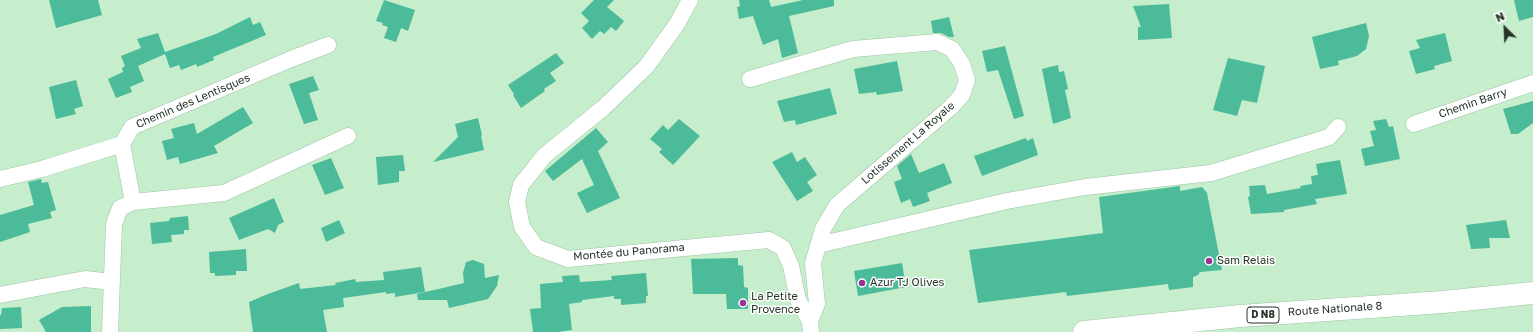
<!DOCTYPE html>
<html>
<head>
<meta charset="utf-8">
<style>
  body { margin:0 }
  #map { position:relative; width:1533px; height:332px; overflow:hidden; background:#c6edcc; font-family:"Golos Text",sans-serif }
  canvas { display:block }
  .north { position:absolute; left:1485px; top:8px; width:40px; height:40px; -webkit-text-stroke:3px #fff; paint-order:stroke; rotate:336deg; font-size:11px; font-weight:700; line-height:16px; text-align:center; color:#253428 }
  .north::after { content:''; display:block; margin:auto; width:14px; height:18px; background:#253428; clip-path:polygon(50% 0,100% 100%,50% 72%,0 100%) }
</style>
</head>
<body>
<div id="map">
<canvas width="1533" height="332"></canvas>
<div class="north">N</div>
</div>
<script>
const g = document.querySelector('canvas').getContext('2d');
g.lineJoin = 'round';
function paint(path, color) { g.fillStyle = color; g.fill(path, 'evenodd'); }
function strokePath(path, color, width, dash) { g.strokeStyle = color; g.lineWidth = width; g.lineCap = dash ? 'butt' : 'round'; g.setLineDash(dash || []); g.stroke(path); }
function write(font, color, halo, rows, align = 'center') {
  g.font = font + ' "Golos Text",sans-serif'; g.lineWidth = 3; g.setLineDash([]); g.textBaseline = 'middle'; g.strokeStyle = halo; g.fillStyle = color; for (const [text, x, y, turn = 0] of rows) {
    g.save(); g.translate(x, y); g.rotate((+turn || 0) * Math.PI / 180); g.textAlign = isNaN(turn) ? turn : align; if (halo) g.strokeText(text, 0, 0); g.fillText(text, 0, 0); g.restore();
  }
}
paint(new Path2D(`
  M49 0H98L102 15 56 28Z
  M384 0 415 10 408 31 401 28 396 42 384 38 388 27 382 25 383 23 376 21Z
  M594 0H614L607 7 624 21 616 31 611 27 604 34 600 31 592 39 582 28 589 21 581 13Z
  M739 0H769L771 7 803 0H834V6L789 16 798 53 782 58 778 39 763 45 753 16 739 19 737 7 740 6Z
  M1514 0H1533V17L1519 21Z
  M1169 4 1172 38 1138 40V27H1141L1133 6Z
  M250 17 253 25 260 22 266 35 213 57 214 60 197 67 196 64 181 70 179 65 170 68 165 54 138 66 144 81 130 87 132 92 116 98 108 79 123 72 122 68 125 66 121 56 141 48 137 39 158 33 165 52 216 34Z
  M949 17 954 37H949L941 33H933L931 21Z
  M1366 23 1369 36 1366 49 1357 56 1338 61 1339 65 1320 69 1312 37Z
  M1445 33 1452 61 1434 66 1435 69 1416 74 1409 51 1420 48 1416 40Z
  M1005 46 1024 116 1014 119 998 70 987 72 982 51Z
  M556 53 564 63 550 73 556 81 544 89 545 91 521 108 513 95 514 94 508 85Z
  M1228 58 1265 66 1257 103 1242 100 1237 116 1213 110Z
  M897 61 903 91 877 95 876 92 859 94 854 69Z
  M1058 65 1059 72 1064 71 1068 89 1065 90 1071 118 1053 124 1042 69Z
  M313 76 319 90 309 93 318 120 304 124 289 84Z
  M76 80 83 106 74 109 76 114 56 119 49 87Z
  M830 88 837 114 796 125 795 120 784 122 777 101Z
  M1533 101V123L1518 134H1511L1503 109Z
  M243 107 253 123 214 146 218 153 180 164 178 157 167 160 162 141 174 138 171 129 194 123 197 134Z
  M478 118 482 135 481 136 484 150 433 162 458 137 455 124Z
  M679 119 700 136 673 165 659 152 662 149 650 139 663 125 668 130Z
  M1386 119 1389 127 1393 126 1400 159 1365 166 1361 149 1374 146 1370 131 1376 130 1373 121Z
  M596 128 608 142 598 151 620 198 587 213 577 193 594 185 582 159 553 181 545 171Z
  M1026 138 1027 141 1033 138 1038 155 982 176 974 156Z
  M792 152 797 162 805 157 817 175 807 182 813 191 797 201 772 162Z
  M911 154 919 173 944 163 952 183 927 193 930 201 913 207 910 199 901 203 894 182 902 179 897 166Z
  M403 155 405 171H399V182L378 185 376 157Z
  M331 158 344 188 325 195 312 165Z
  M1340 160 1347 194 1315 199 1317 204 1284 210V212L1251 214 1248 197 1250 196 1249 186 1265 185 1267 194 1301 188 1300 186 1312 184 1311 176 1318 175 1316 164Z
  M41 179 42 183 48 182 56 210 50 212 52 218 28 224 30 232 0 242V215L34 205 28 182Z
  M1180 186V191L1202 187 1207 193 1222 270 1200 272 1198 275 1193 277V287L1169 290 1168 284 1067 296 1066 292 978 303 969 250 1103 233 1099 197Z
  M274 198 284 222 278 225 275 233 268 229 239 240 229 218Z
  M188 216 189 230H184V234L171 235 172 242 152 244 150 223 169 221 170 218Z
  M339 220 345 233 326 242 321 228Z
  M1506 220 1510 238H1489L1490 248 1471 249 1466 225Z
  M246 249 247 271H236V275L215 276V273H210L209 252Z
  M738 258V265L743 266 744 287 748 288V309H727L726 294H693L691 259Z
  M473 260 484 264 485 278 499 275 497 286 488 299 449 308 447 300H418L417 294 464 283 463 273 466 262Z
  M902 263 906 287 858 296 854 271Z
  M421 267 425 292 395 297V293L386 294V292L343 298 344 307 323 310 327 332H253L249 302 268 294 299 283 300 289 336 285 335 283 355 279 356 282 384 280 383 272Z
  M646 273 648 296H646V303L621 305V299H614V296L582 300V302L569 304 572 330 558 332H533L530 309 541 308 540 284 563 282 562 276 579 275 580 282 612 280 611 276Z
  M91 306V332H46L39 320 62 307Z
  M21 307 22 328 0 329V315H1L2 308Z`), '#4bbb99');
const street = new Path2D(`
  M690 0 677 24 646 67 603 108 544 156 521 185 517 202 522 227 536 247 568 259 769 240 783 248 791 266 798 300 810 321 811 332
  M750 79 853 49 937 42 952 49 962 64 967 80 962 95 950 108 837 205 823 229 813 263 817 304 810 321
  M1414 124 1533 83
  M0 179 42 169 122 144
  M133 202 122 144 132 127 291 59 328 45
  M818 245 1007 201 1085 187 1211 173 1329 137 1338 127
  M0 295 85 279 112 282
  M110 332 114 224 120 208 133 202 224 193 348 136`);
const primary = new Path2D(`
  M1084 332 1240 316 1443 302 1533 293`);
strokePath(street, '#9ec4a5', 17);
strokePath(primary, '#9ec4a5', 23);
strokePath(street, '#fff', 16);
strokePath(primary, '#fff', 22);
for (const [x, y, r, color] of [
  [1209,261,4,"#9a3194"],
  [862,283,4,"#9a3194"],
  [743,303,4,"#9a3194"]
]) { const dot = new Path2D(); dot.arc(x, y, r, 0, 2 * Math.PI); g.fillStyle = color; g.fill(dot); strokePath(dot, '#fff', 1.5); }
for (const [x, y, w] of [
  [1263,315,32]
]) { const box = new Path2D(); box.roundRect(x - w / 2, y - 8, w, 16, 3); g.fillStyle = '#fff'; g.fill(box); strokePath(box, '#253428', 1); }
write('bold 10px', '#253428', null, [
  ["D N8",1263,315]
]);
write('11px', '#253428', '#fff', [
  ["Chemin des Lentisques",193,101,-23],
  ["Chemin Barry",1473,103,-19],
  ["Lotissement La Royale",908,143,-41],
  ["Montée du Panorama",629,252,-5],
  ["Route Nationale 8",1335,309,-4]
]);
write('11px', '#253428', '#fff', [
  ["Sam Relais",1217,261],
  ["Azur TJ Olives",870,283],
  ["La Petite",751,297],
  ["Provence",751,310]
], 'left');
</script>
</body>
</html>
